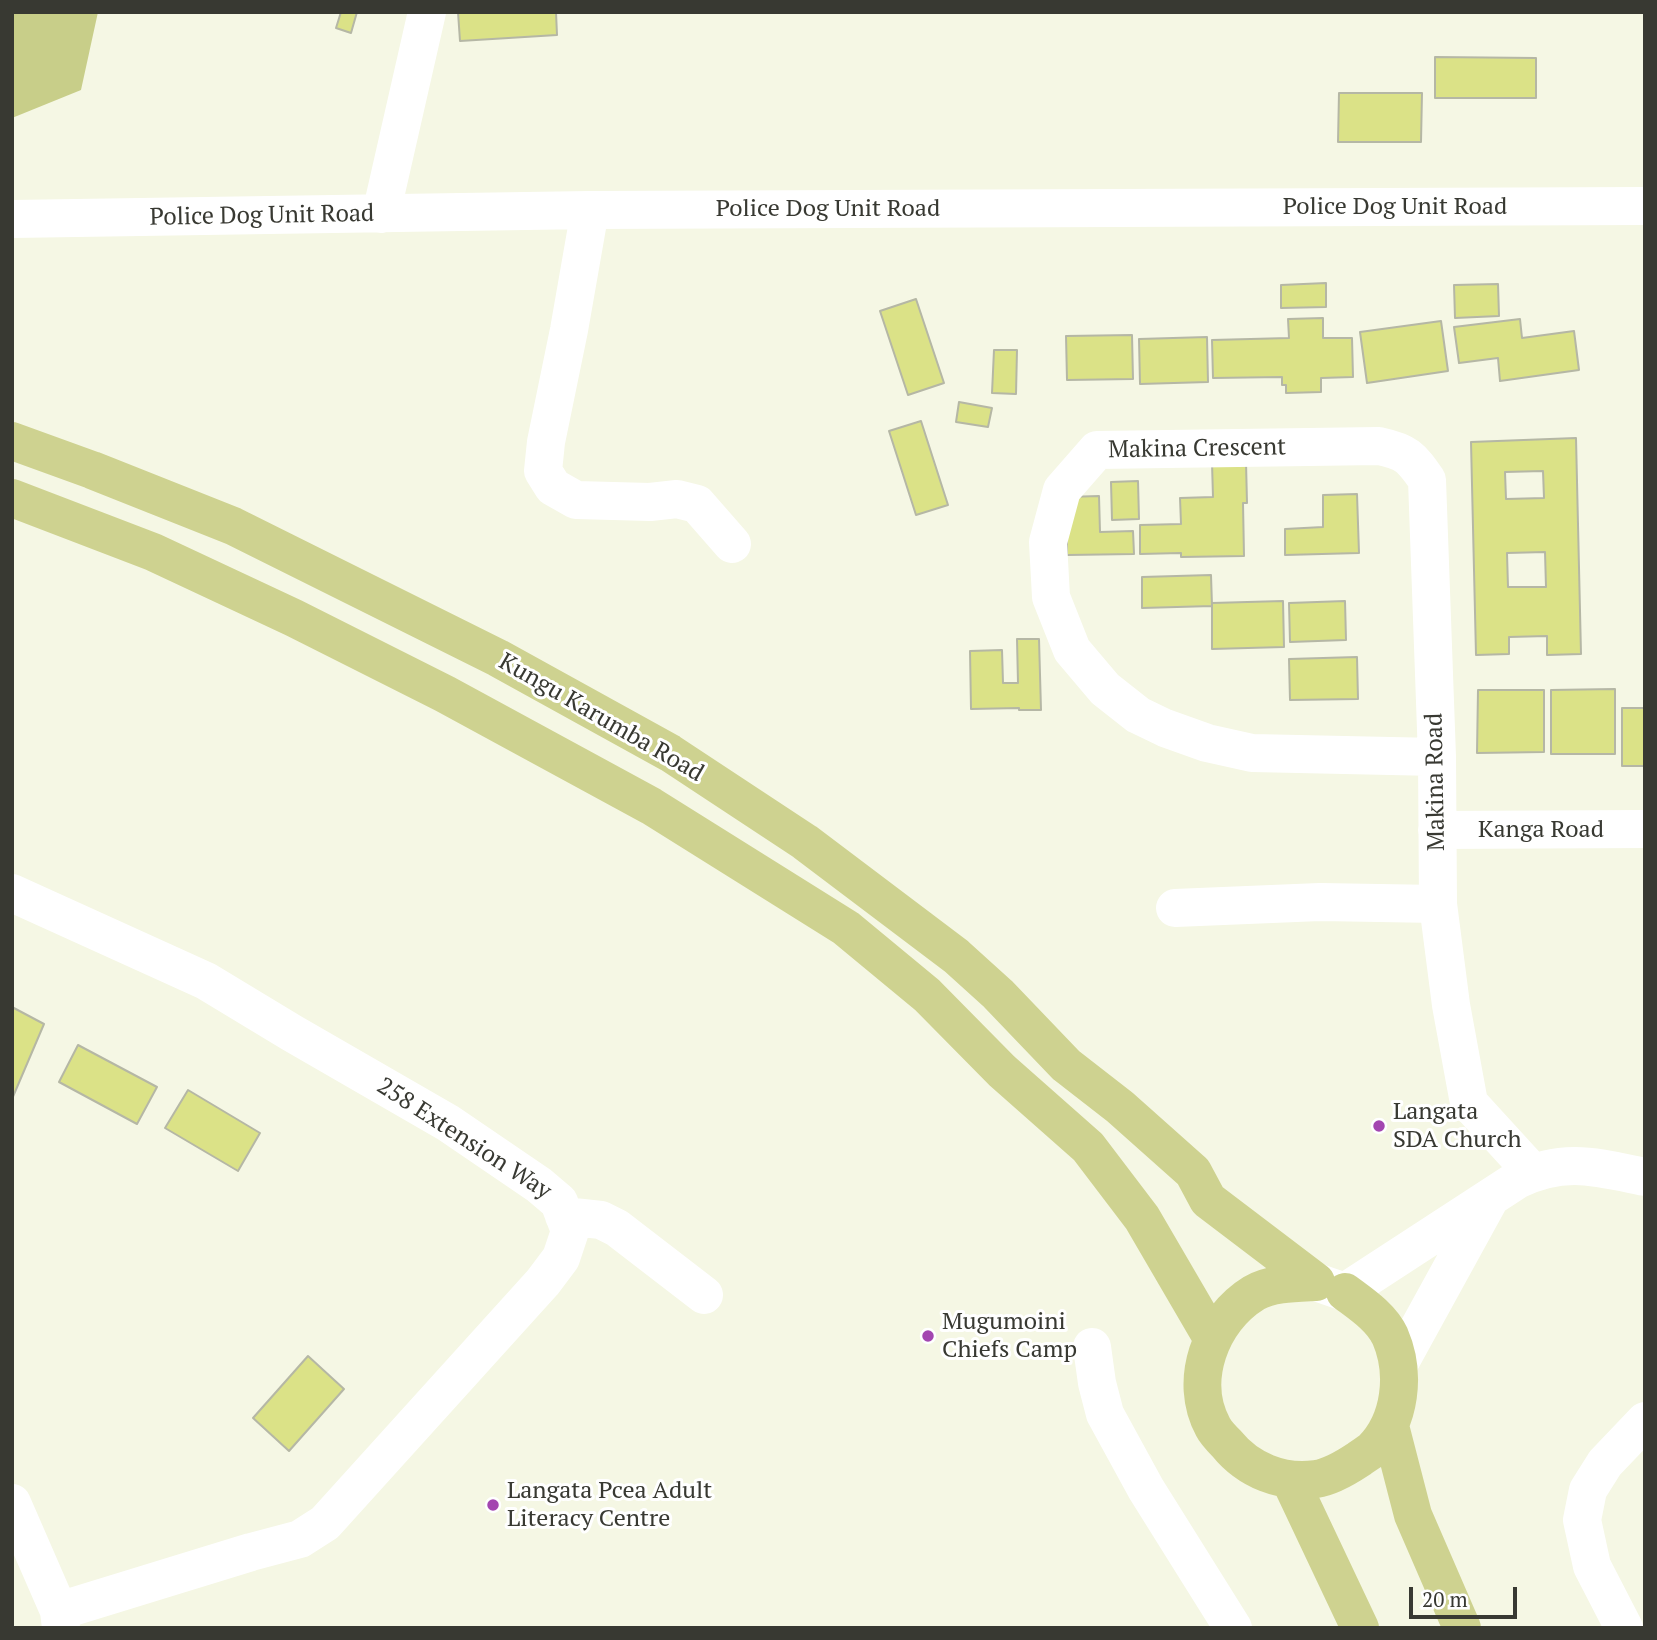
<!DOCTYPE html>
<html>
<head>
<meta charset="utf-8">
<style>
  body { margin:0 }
  #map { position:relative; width:1657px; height:1640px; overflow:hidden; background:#f5f7e4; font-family:"PT Serif",serif }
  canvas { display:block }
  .frame { position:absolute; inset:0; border:14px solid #383932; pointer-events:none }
  .scale { position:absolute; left:1409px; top:1587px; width:108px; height:32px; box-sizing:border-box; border:4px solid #383932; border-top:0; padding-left:9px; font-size:21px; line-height:24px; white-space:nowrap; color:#383932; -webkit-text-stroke:5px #fff; paint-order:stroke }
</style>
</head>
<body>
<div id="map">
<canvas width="1657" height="1640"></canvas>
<div class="frame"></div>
<div class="scale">20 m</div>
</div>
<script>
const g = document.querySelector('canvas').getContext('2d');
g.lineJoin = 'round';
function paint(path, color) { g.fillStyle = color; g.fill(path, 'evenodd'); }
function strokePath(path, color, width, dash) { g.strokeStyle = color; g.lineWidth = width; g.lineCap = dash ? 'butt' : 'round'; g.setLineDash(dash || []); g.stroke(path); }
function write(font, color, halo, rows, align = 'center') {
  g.font = font + ' "PT Serif",serif'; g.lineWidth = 6; g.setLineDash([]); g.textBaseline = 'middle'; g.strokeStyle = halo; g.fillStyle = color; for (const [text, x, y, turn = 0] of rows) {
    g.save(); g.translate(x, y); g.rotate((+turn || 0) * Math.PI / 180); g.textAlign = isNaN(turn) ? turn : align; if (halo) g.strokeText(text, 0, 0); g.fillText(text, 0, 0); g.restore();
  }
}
paint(new Path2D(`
  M12 12H98L81 90 12 118Z`), '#c8ce89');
const building = new Path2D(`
  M341 12H357L351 33 336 28Z
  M458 12H556L557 35 460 41Z
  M1435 57 1536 58V98H1435Z
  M1339 93H1422L1421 142H1338Z
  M1326 283V307L1281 308V285Z
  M1498 284 1499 316 1455 318 1454 285Z
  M916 299 944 383 908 395 880 311Z
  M1323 318V338H1352L1353 377 1321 378V392L1286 393V385H1282V377L1213 378 1212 340 1289 338 1288 319Z
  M1520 319 1522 338 1574 331 1579 370 1500 381 1498 358 1459 363 1454 327Z
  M1441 321 1448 371 1367 383 1360 332Z
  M1132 335 1133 379 1067 380 1066 336Z
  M1207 337 1208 382 1140 384 1139 339Z
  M994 350H1017L1016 394 992 393Z
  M959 402 992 408 988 427 956 422Z
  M921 421 948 505 916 515 889 431Z
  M1576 438 1581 654 1547 655V636L1509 637V654L1476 655 1471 442ZM1543 471 1544 498 1506 499 1505 472ZM1545 552 1546 587H1508L1507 553Z
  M1246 462 1247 503H1243L1244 556 1181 557V553L1140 554V525L1181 524 1180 498 1213 497 1212 463Z
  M1138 481 1139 519 1112 520 1111 482Z
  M1357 494 1359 553 1285 555V529L1323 527V495Z
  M1099 496 1100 532 1133 531 1134 554 1067 555V497Z
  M1211 575 1212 606 1142 608V577Z
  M1283 601 1284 647 1212 649V603Z
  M1345 601 1346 640 1290 642 1289 603Z
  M1017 639H1039L1041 710H1019V708L971 709 970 651 1002 650 1003 683H1018Z
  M1357 657 1358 699 1290 700 1289 659Z
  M1615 689V754H1551V690Z
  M1478 690H1544V752L1477 753Z
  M1622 708H1645V766H1622Z
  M12 1007 44 1024 12 1099Z
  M78 1045 157 1087 137 1124 59 1082Z
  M188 1090 260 1133 238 1171 165 1128Z
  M308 1356 344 1389 289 1451 253 1418Z`);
paint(building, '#dbe287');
strokePath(building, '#b5b7a5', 2);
strokePath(new Path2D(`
  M590 210 569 330 546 442 543 471 553 487 576 500 650 502 677 499 697 504 732 544
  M381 214 427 12
  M12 219 590 210 1645 206
  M1437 757 1252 753 1207 743 1165 728 1138 715 1105 689 1072 650 1051 597 1048 542 1062 490 1097 450 1379 446C1407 452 1411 457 1427 480L1437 757 1438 904 1451 1005 1469 1103 1533 1173
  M1437 830 1645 829
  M12 893 206 981 292 1033 448 1123 539 1185 559 1202 570 1231 561 1258 543 1282 325 1523 300 1539 251 1552 59 1611
  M1175 908 1320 902 1438 904
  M564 1216 601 1220 617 1228 704 1295
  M1316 1282 1345 1292 1517 1180C1564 1157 1596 1167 1645 1177
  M1092 1347 1097 1383 1105 1414 1146 1489 1233 1628
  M1399 1364 1488 1202
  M12 1503 59 1611 61 1628
  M1624 1628 1592 1566 1582 1520 1588 1490 1605 1463 1645 1421`), '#fff', 38);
strokePath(new Path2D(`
  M12 441 92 470 233 526 498 658 670 753 805 842 956 956 998 994 1066 1065 1120 1107 1193 1172 1208 1200 1316 1282
  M12 498 153 552 294 618 445 694 651 806 846 928 927 995 1002 1071 1088 1147 1142 1218 1212 1338
  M1316 1282C1295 1283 1272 1283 1254 1293 1210 1320 1188 1381 1213 1427 1216 1433 1222 1439 1227 1444 1248 1470 1282 1484 1316 1479 1331 1477 1347 1467 1359 1459 1363 1456 1368 1453 1372 1450 1401 1421 1406 1373 1390 1336 1381 1317 1361 1304 1345 1292
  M1390 1426 1413 1515 1462 1628
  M1290 1480 1360 1628`), '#ced290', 38);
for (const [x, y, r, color] of [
  [1379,1126,7,"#a346b0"],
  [928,1336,7,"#a346b0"],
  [493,1505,7,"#a346b0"]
]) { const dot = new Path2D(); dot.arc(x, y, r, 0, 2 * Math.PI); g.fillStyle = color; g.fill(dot); strokePath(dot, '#fff', 2.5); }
write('24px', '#383932', '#fff', [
  ["Police Dog Unit Road",1395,207],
  ["Police Dog Unit Road",828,209],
  ["Police Dog Unit Road",262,216,-1],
  ["Makina Crescent",1197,449,-1],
  ["Kungu Karumba Road",601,718,30],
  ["Makina Road",1436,782,-91],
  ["Kanga Road",1541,830],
  ["258 Extension Way",464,1139,33]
]);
write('24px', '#383932', '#fff', [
  ["Langata",1393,1112],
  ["SDA Church",1393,1140],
  ["Mugumoini",942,1322],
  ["Chiefs Camp",942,1350],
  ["Langata Pcea Adult",507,1491],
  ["Literacy Centre",507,1519]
], 'left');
</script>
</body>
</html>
